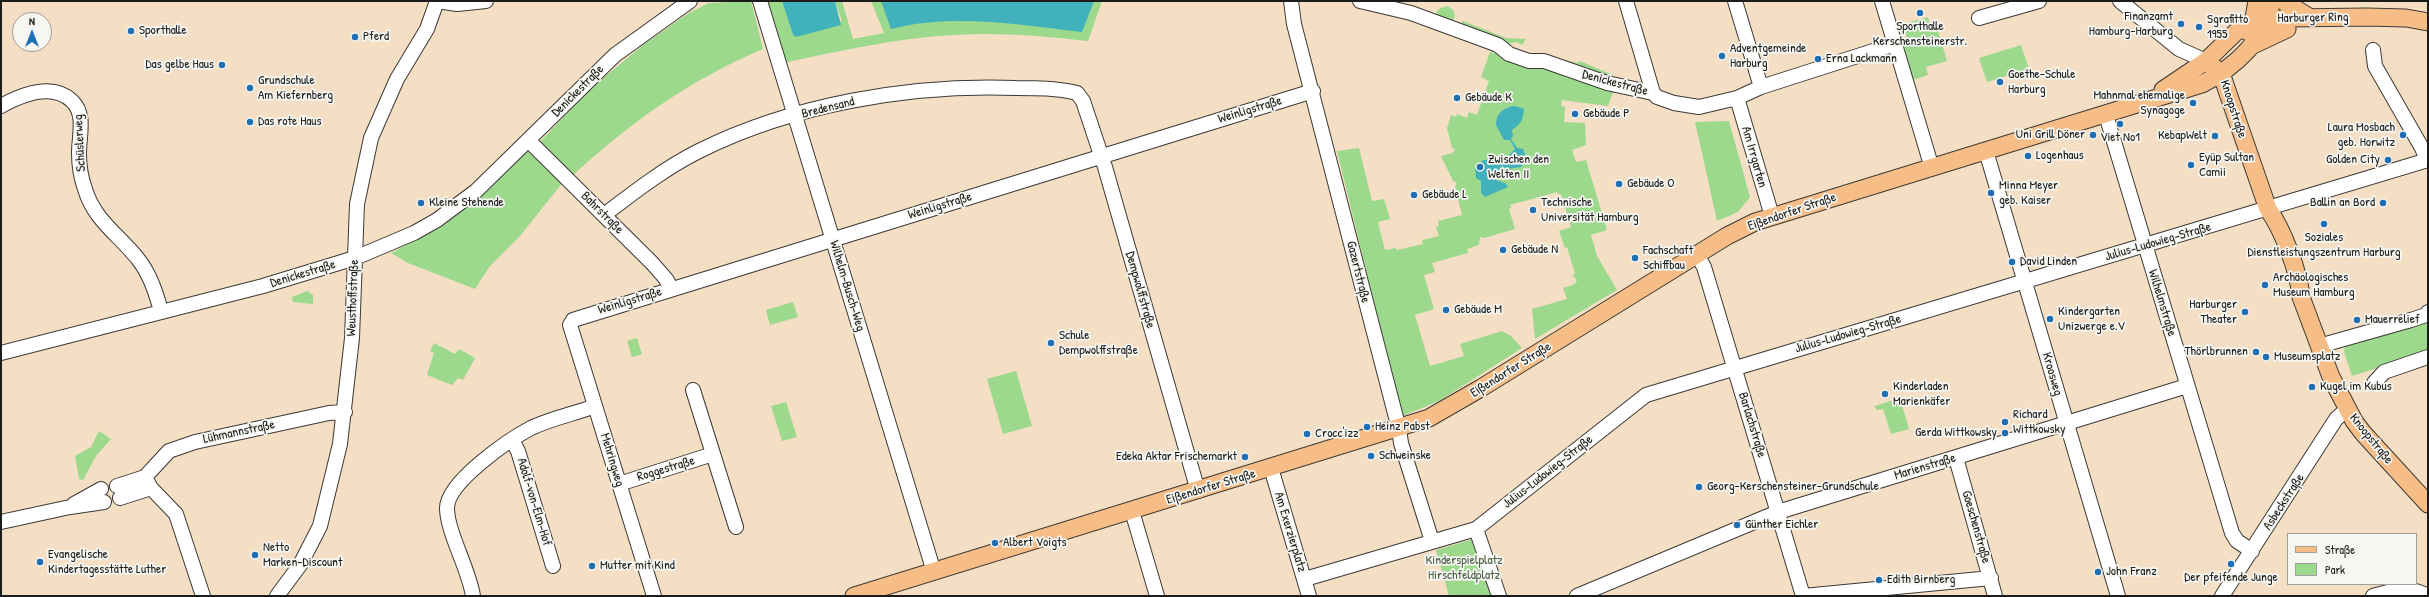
<!DOCTYPE html>
<html>
<head>
<meta charset="utf-8">
<style>
  body { margin:0 }
  #map { position:relative; width:2429px; height:597px; overflow:hidden; background:#f4dec4; font-family:"Patrick Hand",sans-serif }
  canvas { display:block }
  .frame { position:absolute; inset:0; border:2px solid #1c1c1c; pointer-events:none }
  .legend { position:absolute; left:2287px; top:533px; width:130px; height:52px; box-sizing:border-box; background:#f6f6f2; border:1px solid #9f9f9c; margin:0; padding:5px 7px; list-style:none; font-size:12px; color:#1c1c1c }
  .legend li { display:flex; align-items:center; gap:8px; height:20px }
  .legend b { width:20px; border:1px solid #9f9f9c }
  .north { position:absolute; left:12px; top:12px; width:40px; height:40px; box-sizing:border-box; background:#f6f6f2; border:1px solid #9f9f9c; border-radius:50%; rotate:0deg; font-size:11px; font-weight:700; line-height:16px; text-align:center; color:#1c1c1c }
  .north::after { content:''; display:block; margin:auto; width:14px; height:18px; background:#1f6fb2; clip-path:polygon(50% 0,100% 100%,50% 72%,0 100%) }
</style>
</head>
<body>
<div id="map">
<canvas width="2429" height="597"></canvas>
<div class="frame"></div>
<ul class="legend">
<li><b style="height:5px;background:#f6be86"></b>Straße</li>
<li><b style="height:11px;background:#9cd98d"></b>Park</li>
</ul>
<div class="north">N</div>
</div>
<script>
const g = document.querySelector('canvas').getContext('2d');
g.lineJoin = 'round';
function paint(path, color) { g.fillStyle = color; g.fill(path, 'evenodd'); }
function strokePath(path, color, width, dash) { g.strokeStyle = color; g.lineWidth = width; g.lineCap = dash ? 'butt' : 'round'; g.setLineDash(dash || []); g.stroke(path); }
function write(font, color, halo, rows, align = 'center') {
  g.font = font + ' "Patrick Hand",sans-serif'; g.lineWidth = 3.5; g.setLineDash([]); g.textBaseline = 'middle'; g.strokeStyle = halo; g.fillStyle = color; for (const [text, x, y, turn = 0] of rows) {
    g.save(); g.translate(x, y); g.rotate((+turn || 0) * Math.PI / 180); g.textAlign = isNaN(turn) ? turn : align; if (halo) g.strokeText(text, 0, 0); g.fillText(text, 0, 0); g.restore();
  }
}
paint(new Path2D(`
  M751 1 763 49C689 80 628 124 570 178L539 143 589 90 643 45 689 13 709 3Z
  M763 1H782L793 35 842 21 835 1H842L853 39 884 33 871 1H1102L1088 41C1043 36 999 32 954 35 896 38 839 51 783 63Z
  M1448 6 1453 10 1455 16 1452 23 1436 17V13L1440 8Z
  M1928 17 1930 25 1936 24 1947 61 1926 67 1928 75 1913 80 1903 44 1908 42 1903 24Z
  M1463 21 1506 38 1526 39 1522 45 1517 42 1507 44 1463 29 1461 22Z
  M2021 45 2029 69 1987 82 1979 58Z
  M1490 52 1510 56 1614 90 1608 106 1562 100 1561 106 1565 107 1564 122 1585 123 1586 145 1572 150 1576 162 1586 160 1607 230 1591 235 1597 256 1617 290 1535 339 1532 309 1567 299 1563 288 1575 284 1577 280 1572 275 1575 274 1567 247 1565 248 1559 231 1571 227 1561 194H1558L1557 192 1510 205 1511 208 1509 209 1515 229 1484 238 1480 237 1479 245 1467 249 1468 253 1432 263 1435 272 1424 275 1434 309 1415 315 1430 366 1464 356 1460 344 1502 331 1511 336 1522 348 1439 401 1402 416 1337 151 1359 148 1372 201 1384 199 1390 219 1378 222 1385 250 1396 248 1397 250 1423 244 1422 240 1439 236 1436 227 1439 226 1438 221 1462 215 1455 187 1457 183 1453 181 1441 156 1453 153 1455 149 1452 148 1447 128 1451 115 1456 117 1457 114 1467 118 1469 112 1477 115 1489 81 1481 77Z
  M1548 56 1578 63 1580 61 1613 75 1609 78Z
  M1729 121 1750 197 1738 212 1717 221 1695 122Z
  M527 151 563 182 520 236 490 266 475 289 408 263 391 253C444 225 486 195 527 151Z
  M307 291 313 295V304L293 302 292 297Z
  M793 302 798 317 770 325 766 310Z
  M2428 319V352L2352 376 2344 352 2345 343Z
  M637 338 642 354 632 357 627 341Z
  M434 343 455 354 459 349 475 358 463 380 458 378 452 385 427 375 434 353 430 351Z
  M1016 371 1032 426 1003 434 987 379Z
  M1900 398 1909 429 1891 434 1883 409 1876 410 1875 406Z
  M786 402 797 437 782 441 771 406Z
  M99 431 111 439 96 456 83 480 79 479 75 456 91 447Z
  M1477 538 1495 596H1449L1436 550Z`), '#9cd98d');
paint(new Path2D(`
  M782 1H835L841 25 796 37 793 35Z
  M881 1H1094L1082 32C1018 25 954 13 891 29Z
  M1515 106 1524 109C1523 120 1521 124 1512 130L1513 136 1511 139 1517 148 1523 149 1527 160 1521 167 1507 169 1502 166 1495 174 1496 180 1505 183 1508 187 1485 197 1481 193V181L1476 178 1475 168 1483 160H1492L1502 163 1515 149 1510 140H1504L1496 125C1496 113 1504 107 1515 106Z`), '#41b1bb');
const minor = new Path2D(`
  M437 1 457 4 486 1
  M760 1 934 572
  M1291 1 1294 24 1399 429 1401 443 1432 541
  M1360 1 1411 13 1498 45 1509 54 1529 61H1544L1607 83 1653 93 1657 97 1674 103 1699 107 1737 98 1761 87 1895 44
  M1626 1 1653 93
  M1735 1 1761 87
  M1882 1 1932 168
  M2120 1 2179 49 2206 61
  M1979 18 2039 1
  M2373 50 2375 66 2422 148 2427 160
  M1737 98 1772 216
  M1 106C21 95 52 82 72 101 86 114 79 136 79 153 79 165 81 178 85 189 94 220 119 235 138 259 150 274 156 293 161 311
  M2106 115 2232 533 2237 541 2252 551
  M529 141 652 263 666 279 671 288
  M1986 151 2118 596
  M604 215C634 192 665 168 699 151 793 104 912 84 1016 88 1036 88 1058 88 1077 93L1083 101 1105 167 1198 491
  M1697 255 1704 267 1803 596
  M2319 346 2411 320 2426 315 2428 312
  M1 353 263 286 355 258 414 233 437 220 476 191 615 55 690 1
  M2374 383 2384 372 2428 357
  M693 390 736 527
  M512 440 518 451 553 566
  M1956 458 1995 596
  M1271 468 1309 596
  M145 477 151 488 176 514 203 596
  M619 484 713 454
  M117 486 145 477 169 451 195 442 329 413 345 412
  M120 498 151 488
  M74 504 101 489
  M1132 511 1157 596
  M1 522 70 507 104 502
  M1476 529 1499 596
  M1305 579 1476 529 1646 395 2428 160
  M277 596 300 565 320 526 340 444 352 338 357 204 371 138 397 79 427 29 437 1
  M473 596C469 569 447 532 447 508 447 482 510 439 531 428 552 418 574 414 595 406
  M654 596 570 325 573 320 1313 91
  M1577 596 1778 512 2187 386
  M1803 596 1991 578
  M2222 596 2336 419 2347 409
  M2373 596C2394 590 2408 585 2428 596`);
const major = new Path2D(`
  M2283 1 2309 17
  M2246 31 2254 18 2257 1
  M2253 45 2287 29
  M2206 61 2221 73 2268 209C2283 230 2299 272 2301 297L2331 377 2354 421 2363 433 2428 504
  M2163 90 2206 61 2237 31 2260 21 2289 18 2366 17 2406 18 2428 22
  M854 596 1429 418 1481 388 1727 236 1755 222 2202 84C2234 68 2268 38 2271 1`);
strokePath(minor, '#3c3935', 16);
strokePath(major, '#3c3935', 19);
strokePath(minor, '#fff', 14);
strokePath(major, '#f6be86', 17);
for (const [x, y, r, color] of [
  [1920,13,4,"#1f6fb2"],
  [2181,24,4,"#1f6fb2"],
  [2199,27,4,"#1f6fb2"],
  [131,31,4,"#1f6fb2"],
  [355,37,4,"#1f6fb2"],
  [1722,56,4,"#1f6fb2"],
  [1818,59,4,"#1f6fb2"],
  [222,65,4,"#1f6fb2"],
  [2000,82,4,"#1f6fb2"],
  [250,88,4,"#1f6fb2"],
  [1457,98,4,"#1f6fb2"],
  [2193,103,4,"#1f6fb2"],
  [1575,114,4,"#1f6fb2"],
  [250,122,4,"#1f6fb2"],
  [2120,124,4,"#1f6fb2"],
  [2093,135,4,"#1f6fb2"],
  [2403,135,4,"#1f6fb2"],
  [2215,136,4,"#1f6fb2"],
  [2028,156,4,"#1f6fb2"],
  [2388,160,4,"#1f6fb2"],
  [2191,165,4,"#1f6fb2"],
  [1480,167,4,"#1f6fb2"],
  [1619,184,4,"#1f6fb2"],
  [1991,193,4,"#1f6fb2"],
  [1414,195,4,"#1f6fb2"],
  [421,203,4,"#1f6fb2"],
  [2383,203,4,"#1f6fb2"],
  [1533,210,4,"#1f6fb2"],
  [2324,224,4,"#1f6fb2"],
  [1503,250,4,"#1f6fb2"],
  [1635,258,4,"#1f6fb2"],
  [2012,262,4,"#1f6fb2"],
  [2265,285,4,"#1f6fb2"],
  [1446,310,4,"#1f6fb2"],
  [2245,312,4,"#1f6fb2"],
  [2050,319,4,"#1f6fb2"],
  [2357,320,4,"#1f6fb2"],
  [1051,343,4,"#1f6fb2"],
  [2256,352,4,"#1f6fb2"],
  [2266,357,4,"#1f6fb2"],
  [2312,387,4,"#1f6fb2"],
  [1885,394,4,"#1f6fb2"],
  [2005,422,4,"#1f6fb2"],
  [1367,427,4,"#1f6fb2"],
  [2005,433,4,"#1f6fb2"],
  [1307,434,4,"#1f6fb2"],
  [1371,456,4,"#1f6fb2"],
  [1245,457,4,"#1f6fb2"],
  [1699,487,4,"#1f6fb2"],
  [1737,525,4,"#1f6fb2"],
  [995,543,4,"#1f6fb2"],
  [255,555,4,"#1f6fb2"],
  [40,562,4,"#1f6fb2"],
  [2231,564,4,"#1f6fb2"],
  [592,566,4,"#1f6fb2"],
  [2098,572,4,"#1f6fb2"],
  [1879,580,4,"#1f6fb2"]
]) { const dot = new Path2D(); dot.arc(x, y, r, 0, 2 * Math.PI); g.fillStyle = color; g.fill(dot); strokePath(dot, '#f6f6f2', 1.5); }
write('13px', '#1c1c1c', '#f6f6f2', [
  ["Finanzamt",2173,17,"right"],
  ["Hamburg-Harburg",2173,32,"right"],
  ["Sgrafitto",2207,20],
  ["1955",2207,35],
  ["Sporthalle",1920,27,"center"],
  ["Kerschensteinerstr.",1920,42,"center"],
  ["Sporthalle",139,31],
  ["Pferd",363,37],
  ["Adventgemeinde",1730,49],
  ["Harburg",1730,64],
  ["Erna Lackmann",1826,59],
  ["Das gelbe Haus",214,65,"right"],
  ["Goethe-Schule",2008,75],
  ["Harburg",2008,90],
  ["Grundschule",258,81],
  ["Am Kiefernberg",258,96],
  ["Mahnmal ehemalige",2185,96,"right"],
  ["Synagoge",2185,111,"right"],
  ["Gebäude K",1465,98],
  ["Gebäude P",1583,114],
  ["Das rote Haus",258,122],
  ["Laura Mosbach",2395,128,"right"],
  ["geb. Horwitz",2395,143,"right"],
  ["Uni Grill Döner",2085,135,"right"],
  ["KebapWelt",2207,136,"right"],
  ["Viet No1",2120,138,"center"],
  ["Logenhaus",2036,156],
  ["Eyüp Sultan",2199,158],
  ["Camii",2199,173],
  ["Zwischen den",1488,160],
  ["Welten II",1488,175],
  ["Golden City",2380,160,"right"],
  ["Gebäude O",1627,184],
  ["Minna Meyer",1999,186],
  ["geb. Kaiser",1999,201],
  ["Gebäude L",1422,195],
  ["Kleine Stehende",429,203],
  ["Technische",1541,203],
  ["Universität Hamburg",1541,218],
  ["Ballin an Bord",2375,203,"right"],
  ["Soziales",2324,238,"center"],
  ["Dienstleistungszentrum Harburg",2324,253,"center"],
  ["Gebäude N",1511,250],
  ["Fachschaft",1643,251],
  ["Schiffbau",1643,266],
  ["David Linden",2020,262],
  ["Archäologisches",2273,278],
  ["Museum Hamburg",2273,293],
  ["Harburger",2237,305,"right"],
  ["Theater",2237,320,"right"],
  ["Gebäude M",1454,310],
  ["Kindergarten",2058,312],
  ["Unizwerge e.V",2058,327],
  ["Mauerrelief",2365,320],
  ["Schule",1059,336],
  ["Dempwolffstraße",1059,351],
  ["Thörlbrunnen",2248,352,"right"],
  ["Museumsplatz",2274,357],
  ["Kinderladen",1893,387],
  ["Marienkäfer",1893,402],
  ["Kugel im Kubus",2320,387],
  ["Richard",2013,415],
  ["Wittkowsky",2013,430],
  ["Heinz Pabst",1375,427],
  ["Gerda Wittkowsky",1997,433,"right"],
  ["Crocc'izz",1315,434],
  ["Schweinske",1379,456],
  ["Edeka Aktar Frischemarkt",1237,457,"right"],
  ["Georg-Kerschensteiner-Grundschule",1707,487],
  ["Günther Eichler",1745,525],
  ["Albert Voigts",1003,543],
  ["Netto",263,548],
  ["Marken-Discount",263,563],
  ["Evangelische",48,555],
  ["Kindertagesstätte Luther",48,570],
  ["Mutter mit Kind",600,566],
  ["John Franz",2106,572],
  ["Der pfeifende Junge",2231,578,"center"],
  ["Edith Birnberg",1887,580]
], 'left');
write('13px', '#1c1c1c', '#f6f6f2', [
  ["Harburger Ring",2313,18,-1],
  ["Denickestraße",1615,83,15],
  ["Denickestraße",578,91,-45],
  ["Bredensand",828,108,-14],
  ["Knoopstraße",2233,109,72],
  ["Weinligstraße",1250,110,-17],
  ["Schüslerweg",80,143,-93],
  ["Am Irrgarten",1754,157,74],
  ["Weinligstraße",940,206,-17],
  ["Eißendorfer Straße",1792,212,-19],
  ["Bahrstraße",602,213,45],
  ["Julius-Ludowieg-Straße",2158,242,-16],
  ["Gazertstraße",1358,272,76],
  ["Denickestraße",303,274,-17],
  ["Wilhelm-Busch-Weg",847,286,73],
  ["Dempwolffstraße",1140,290,74],
  ["Weusthoffstraße",353,298,-88],
  ["Weinligstraße",630,301,-17],
  ["Wilhelmstraße",2162,303,73],
  ["Julius-Ludowieg-Straße",1848,334,-16],
  ["Eißendorfer Straße",1511,370,-32],
  ["Kroosweg",2052,374,74],
  ["Barlachstraße",1752,425,73],
  ["Lühmannstraße",239,432,-12],
  ["Knoopstraße",2371,439,51],
  ["Mehringweg",612,460,73],
  ["Marienstraße",1925,467,-17],
  ["Roggestraße",666,469,-17],
  ["Julius-Ludowieg-Straße",1548,472,-38],
  ["Eißendorfer Straße",1211,487,-17],
  ["Adolf-von-Elm-Hof",534,502,73],
  ["Asbeckstraße",2284,502,-57],
  ["Goeschenstraße",1976,527,74],
  ["Am Exerzierplatz",1290,532,73]
]);
write('13px', '#495e44', '#f6f6f2', [
  ["Kinderspielplatz",1464,561],
  ["Hirschfeldplatz",1464,576]
]);
</script>
</body>
</html>
